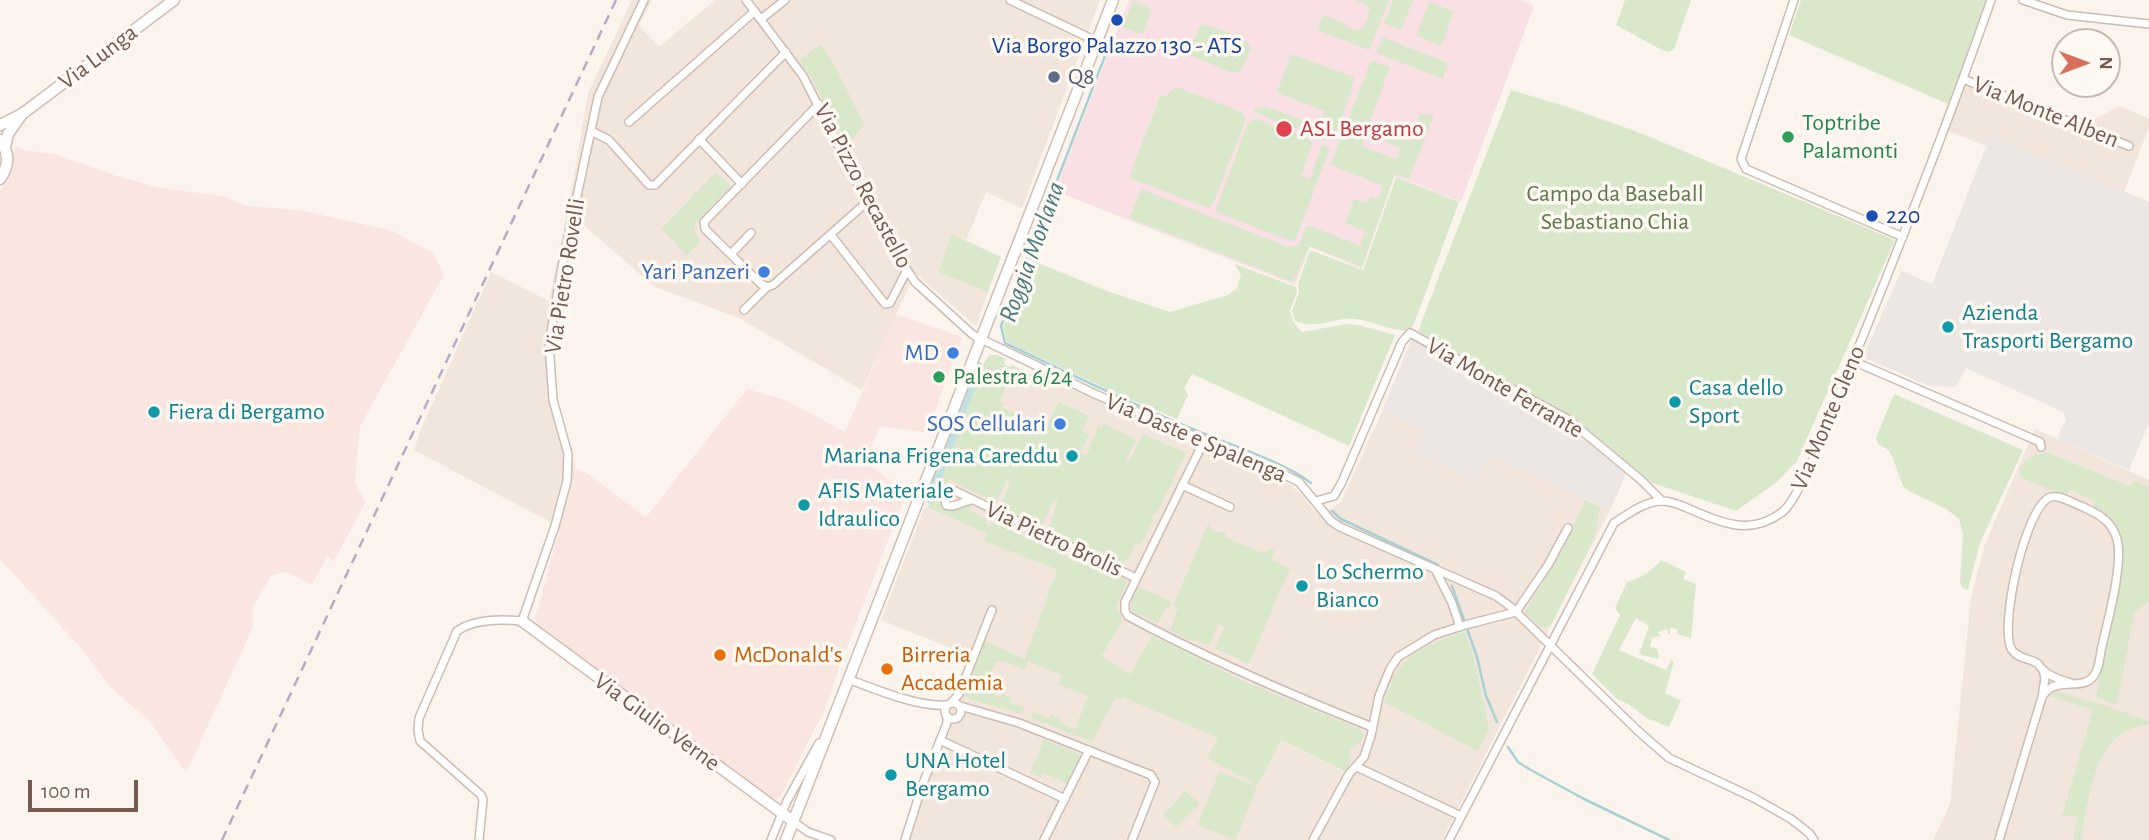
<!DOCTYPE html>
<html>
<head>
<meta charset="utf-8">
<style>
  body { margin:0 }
  #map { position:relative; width:2149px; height:840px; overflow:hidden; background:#fbf4ec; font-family:"Alegreya Sans",sans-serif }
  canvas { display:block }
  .north { position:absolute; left:2051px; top:28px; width:70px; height:70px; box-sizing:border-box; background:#fef8f2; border:2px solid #c7b9b1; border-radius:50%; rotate:90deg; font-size:19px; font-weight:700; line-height:28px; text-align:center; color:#755a50 }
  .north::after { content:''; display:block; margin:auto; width:24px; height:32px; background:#d96e5d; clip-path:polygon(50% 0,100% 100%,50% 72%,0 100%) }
  .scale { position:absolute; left:28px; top:780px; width:110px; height:32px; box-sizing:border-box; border:4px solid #755a50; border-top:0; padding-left:9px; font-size:21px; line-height:24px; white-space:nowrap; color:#755a50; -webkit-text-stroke:5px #fef8f2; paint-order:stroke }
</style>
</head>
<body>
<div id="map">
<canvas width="2149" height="840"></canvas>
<div class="north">N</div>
<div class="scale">100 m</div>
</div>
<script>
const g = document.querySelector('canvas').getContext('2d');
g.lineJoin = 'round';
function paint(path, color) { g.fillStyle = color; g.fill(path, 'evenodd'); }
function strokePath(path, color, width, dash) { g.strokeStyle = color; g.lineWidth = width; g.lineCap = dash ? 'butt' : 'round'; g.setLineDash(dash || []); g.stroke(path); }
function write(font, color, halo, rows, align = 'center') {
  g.font = font + ' "Alegreya Sans",sans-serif'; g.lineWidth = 7; g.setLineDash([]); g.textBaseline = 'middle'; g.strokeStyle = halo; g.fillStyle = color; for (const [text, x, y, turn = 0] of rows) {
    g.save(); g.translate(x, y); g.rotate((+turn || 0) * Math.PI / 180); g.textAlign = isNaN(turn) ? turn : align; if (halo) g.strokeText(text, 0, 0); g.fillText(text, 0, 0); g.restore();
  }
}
paint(new Path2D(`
  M632 0H652L639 26 659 47 715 0H1100L1022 208 986 192 966 240 952 235 938 272 988 292 976 326 915 273 862 390 739 318 655 287 580 222 556 313 554 383 562 424 576 469 560 527 414 450 421 429 491 272 549 301 574 177 588 93Z
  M1965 83 2076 129 2120 106 2149 119V127L2124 192 1991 135 1986 146 1948 131Z
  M1017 375 1046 389 1051 380 1289 484 1302 495 1315 512 1329 510 1341 502 1382 411 1427 431 1419 452 1474 480 1492 456 1610 510 1442 840H901L969 655 881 620 924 509 928 507 939 478 966 442 1152 516 1167 493 1029 428 1031 421 1002 407 1000 401 1011 378ZM993 522 1126 584 1117 608 1123 620 1102 656 1130 674 1152 635 1252 685 1355 745 1350 749V763L1345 772 1280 740 1207 758 1218 738 1123 696 1120 700 1024 659 1057 570 985 541Z
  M2035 429 2149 480V840H1933L1950 804 1971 598 1985 544Z`), '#f2e5db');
paint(new Path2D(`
  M15 146 23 150 55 154 117 176 160 188 223 196 247 206 300 210 393 231 434 254 444 275 360 426 355 481 365 503 334 561 327 557 312 585 286 572 272 575 253 606V627L186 773 148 719 113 690 79 646 0 559V190L9 175Z
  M896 314 962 337 932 419 929 433 880 426 865 461 908 495 902 504 843 657 826 707 780 797 771 799 538 625 535 619 576 469 588 474 646 517 747 389 785 400 845 432Z`), '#fae6e1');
paint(new Path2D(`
  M1991 134 2149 202V424L2129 470 2035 429 2057 438 2066 420 2063 412 1966 368 1956 387 1929 386 1863 357 1901 271 1932 284Z
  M1412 338 1565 423 1626 474 1610 510 1492 456 1474 480 1419 452 1427 431 1382 411Z`), '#ede7e4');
paint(new Path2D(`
  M1129 0H1519L1534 6 1461 202 1395 176 1362 269 1310 247 1295 285 1055 191Z`), '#f8e0e5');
paint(new Path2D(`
  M1354 0H1389L1369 50 1317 30 1323 15 1345 23V26L1357 31C1367 27 1368 17 1370 8L1365 4Z
  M1393 0H1413L1401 30 1384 23Z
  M1625 0H1691L1674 49 1668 52 1662 50 1616 25Z
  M1801 0H1987L1948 104 1789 35Z
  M1133 1 1147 6 1151 12 1144 32 1137 33 1123 27Z
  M1429 2 1454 12 1441 46 1416 36Z
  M1204 24C1218 30 1245 34 1251 49L1240 72 1233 73 1189 55 1199 27Z
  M1382 37 1448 63 1443 79 1376 53Z
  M821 44 831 59 864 124 847 147 807 70 804 69 800 60Z
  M1291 54 1354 77V81L1336 135 1328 141 1254 112 1255 107 1262 109 1264 106 1320 126 1325 111 1277 93Z
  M1373 61 1390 67 1361 146 1397 159 1401 149 1382 140 1386 128 1407 136 1413 122 1416 123 1420 114 1434 115 1409 179 1395 174 1362 267 1310 246 1293 282 1129 218 1141 189 1288 247 1299 245 1307 225 1360 245 1365 231 1345 223 1354 199 1367 203 1370 196 1378 199 1383 186 1330 165 1370 63Z
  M1179 88 1241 112 1245 117V122L1213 204 1209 208 1129 178 1160 96H1167L1173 89Z
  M1511 90 1565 106 1643 134 1895 240 1797 461 1777 482 1736 511 1652 483 1636 472 1572 416 1418 331Z
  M1257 119 1310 139 1312 144 1301 176 1310 179 1321 147 1324 145 1330 148 1295 241H1291L1221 214 1216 210 1248 122Z
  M716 172 731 186 694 225 695 233 700 242 687 256 661 229Z
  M1396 177 1459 202 1414 324 1410 330C1391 332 1374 321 1355 319 1333 317 1319 330 1295 321L1292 311 1299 292 1298 284 1310 250 1363 270Z
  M1049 205 1057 209 1038 263 1107 291 1170 312 1228 295 1237 288 1241 276 1235 264 1296 287 1297 292 1290 311 1294 323 1302 332 1347 324 1358 325 1395 335 1349 446 1192 374 1184 388 1188 395 1177 419 1117 394 1007 342 1003 327Z
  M952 234 1001 257 988 292 938 272Z
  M989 355H998L1005 359 1004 364 1010 367 1012 365 1049 383 1046 389 1017 376 1015 380 1010 378 1000 401 1004 403 1002 407 1032 421 1029 428 1043 434 1058 402 1089 416 1082 431 1089 435 1081 452 1087 455 1098 426 1101 428 1103 423 1136 439 1126 460 1129 462 1143 434 1186 453 1158 511 1152 516 1153 520 1141 545 1136 543 1128 561 1125 560 1123 564 1048 529 1058 501 1054 500 1042 526 1000 506 1011 482 1007 480 996 502 949 480 942 495 944 507 956 510 963 504 972 503 970 511 987 519 985 524 991 526 993 522 1116 579 1119 574 1125 577 1127 581 1117 608 1123 620 1102 656 1130 674 1152 635 1252 685 1358 728 1364 735 1360 743 1350 749V763L1346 772 1281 740 1258 785 1207 758 1218 738 1123 697 1121 700 1115 698 1092 742 1031 718 1033 712 1049 718 1051 714 1060 718 1059 723 1075 729 1088 696 1058 684 1062 676 1077 682 1028 661 1024 670C1015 666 1004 658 995 663 988 681 979 690 1001 698L1003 694 1012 698 1010 703 1024 707 1022 714 964 697 985 641 1024 659 1057 570 984 541 987 534 928 507 983 365Z
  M1894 394 2023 450 1980 543 1968 590 1963 588 1960 583 1963 534 1959 519 1946 509 1909 491 1903 486 1892 456 1887 449 1878 444 1876 438Z
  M2048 453 2130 486 2134 480 2149 488V602L2143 605 2134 613 2117 705 2096 697 2122 554C2120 533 2113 517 2093 508L2095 501 2070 490 2065 496 2020 477C2019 459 2033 454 2048 453Z
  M1585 500 1600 507 1595 535 1551 625 1545 628 1538 626 1525 612 1565 545Z
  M1209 522 1210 528 1214 532H1226L1224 537 1265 554 1268 549 1275 550 1271 560 1290 568 1249 664 1215 648 1225 626 1218 624 1210 645 1195 640 1194 642 1170 631 1178 608 1173 606Z
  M1661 560 1686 572 1683 579 1696 584 1691 638 1677 634V629L1670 628V634H1668L1667 629 1658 632 1661 636 1652 638 1650 647 1656 648 1659 655 1658 659 1639 654 1649 626 1636 618 1619 650 1666 670 1671 660 1674 662 1665 693 1681 700 1669 727 1646 718 1630 705 1617 699 1592 674 1620 615 1615 608 1627 582C1641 578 1652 571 1661 560Z
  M1139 587 1172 602 1169 609 1166 608 1158 623 1133 612C1127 604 1135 595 1139 587Z
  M1465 631 1474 658 1489 729 1478 751 1384 702C1396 655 1423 646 1465 631Z
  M2056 692 2097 703 2149 721V724C2092 732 2090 795 2081 840H2073L2078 816H2062L2093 710 2050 696Z
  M1044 739 1081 755 1067 783 1043 773 1041 777 1030 773Z
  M1219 772 1257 786 1236 840 1198 825Z
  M1185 791 1199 804 1176 827 1163 815Z`), '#d9e8cb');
strokePath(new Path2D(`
  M1110 43 1001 326 1005 343C1066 372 1127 402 1190 428 1225 443 1282 461 1311 483
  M1332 511 1341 519 1438 565
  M1452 586 1477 657 1486 696 1497 722
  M1508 747 1518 762 1529 769 1584 799 1669 840`), '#a8d1d5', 2.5);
strokePath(new Path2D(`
  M929 499 979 366`), '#c1e1e4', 8);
const street = new Path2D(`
  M746 0 803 76 867 202 907 270 915 282 973 335 1095 394 1283 474 1299 482 1331 521 1340 527 1496 596 1511 607 1637 730 1669 758 1754 798 1791 819 1809 833 1814 840
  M1010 0 1096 41
  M1794 0 1741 159 1746 169 1903 237
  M2023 0 2067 15 2149 24
  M761 19 785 0
  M1963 79 2129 146
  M629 122 755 11
  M591 131 609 140 649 185H655L786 52
  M699 139 742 184
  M831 235 885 304 890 303 907 270
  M731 254 751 233
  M767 287 761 284 705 229 704 222 819 104
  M744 310 767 287 773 285 867 202
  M1853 361 2040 442 2041 447
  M1204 441 1125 602V611L1128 616C1207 659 1289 694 1372 727
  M1182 485 1230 507
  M972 500C962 501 954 509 946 505L944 496 951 491H955L1136 578
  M1316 501 1334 496 1342 482 1402 342 1410 333 1569 420 1641 480 1662 501
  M1436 571 1452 603 1460 627
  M848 679C874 689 921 708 947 705
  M2042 697C2044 694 2046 691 2049 689 2064 678 2087 692 2096 672 2100 664 2100 654 2102 646 2108 620 2125 559 2116 536 2110 519 2096 513 2081 506 2072 503 2061 495 2051 497 2026 503 1998 629 2012 650 2017 658 2027 658 2035 662 2041 665 2038 665 2042 669 2050 677 2061 680 2071 683
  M952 702 959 694 992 610
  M945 711a8 8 0 1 1 16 0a8 8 0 1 1-16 0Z
  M960 706 1019 723 1151 775 1155 782 1132 840
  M940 740 1065 799
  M1357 767 1461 816
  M794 822 808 832 831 840
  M479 840 483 800 481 795 420 741 418 730 419 718 457 631C474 619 502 619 522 621L555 526 567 481 568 454 553 400 549 344 562 267 598 97 644 0
  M771 840 787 801 819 743
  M905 840 922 786 947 723V716
  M1044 840 1089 750
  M1313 840 1349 774 1364 757 1371 736 1379 696 1390 669 1398 657 1434 635 1465 625 1516 612 1548 565 1568 528
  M1449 840 1614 523C1628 514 1645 501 1662 501 1672 501 1683 506 1692 510 1723 524 1751 535 1781 513 1799 501 1827 424 1837 400 1891 268 1944 135 1991 0
  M1999 840 2042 697 2045 678 2043 670`);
const secondary = new Path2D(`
  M0 125 22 114 174 0
  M0 140C10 153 9 166 0 179
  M5 147 8 134 22 114
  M522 621 794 822
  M786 840 1113 0`);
strokePath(street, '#cdbcb2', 10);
strokePath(secondary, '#d2bdb2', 13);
strokePath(street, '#fff', 7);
strokePath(secondary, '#fff', 10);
strokePath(new Path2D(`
  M222 840 616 0`), '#b6aac5', 2.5, [10, 7]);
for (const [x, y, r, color] of [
  [1117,20,7,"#1a4fb4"],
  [1054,77,7,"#5c6f8a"],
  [1284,129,9,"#e0444e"],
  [1788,137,7,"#2e9e5b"],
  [1872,216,7,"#1a4fb4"],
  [764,272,7,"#3f7fe0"],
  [1948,327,7,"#0f9aa8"],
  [953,353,7,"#3f7fe0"],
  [939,377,7,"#2e9e5b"],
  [1675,402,7,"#0f9aa8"],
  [154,412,7,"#0f9aa8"],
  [1060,424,7,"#3f7fe0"],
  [1072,456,7,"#0f9aa8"],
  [804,505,7,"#0f9aa8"],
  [1302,586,7,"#0f9aa8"],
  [720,655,7,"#e8710a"],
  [887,669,7,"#e8710a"],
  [891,775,7,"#0f9aa8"]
]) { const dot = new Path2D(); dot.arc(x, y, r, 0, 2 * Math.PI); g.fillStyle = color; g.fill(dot); strokePath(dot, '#fef8f2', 2.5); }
write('24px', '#164399', '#fef8f2', [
  ["Via Borgo Palazzo 130 - ATS",1117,46],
  ["220",1886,216,"left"]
]);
write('24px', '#755a50', '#fef8f2', [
  ["Via Lunga",98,57,-37],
  ["Via Monte Alben",2046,112,22],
  ["Via Pizzo Recastello",863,186,62],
  ["Via Pietro Rovelli",565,276,-81],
  ["Via Monte Ferrante",1505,388,30],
  ["Via Monte Gleno",1828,418,-67],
  ["Via Daste e Spalenga",1196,438,23],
  ["Via Pietro Brolis",1054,539,25],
  ["Via Giulio Verne",657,722,36]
]);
write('24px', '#4e5e75', '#fef8f2', [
  ["Q8",1068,77]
], 'left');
write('24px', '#27864d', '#fef8f2', [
  ["Toptribe",1802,123],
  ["Palamonti",1802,151],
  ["Palestra 6/24",953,377]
], 'left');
write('24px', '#be3a42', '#fef8f2', [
  ["ASL Bergamo",1300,129]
], 'left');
write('24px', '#5b7949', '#fef8f2', [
  ["Campo da Baseball",1615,194],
  ["Sebastiano Chia",1615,222]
]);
write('24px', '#366cbe', '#fef8f2', [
  ["Yari Panzeri",750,272],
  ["MD",939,353],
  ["SOS Cellulari",1046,424]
], 'right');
write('24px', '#0d838f', '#fef8f2', [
  ["Azienda",1962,313],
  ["Trasporti Bergamo",1962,341],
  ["Casa dello",1689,388],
  ["Sport",1689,416],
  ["Fiera di Bergamo",168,412],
  ["Mariana Frigena Careddu",1058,456,"right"],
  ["AFIS Materiale",818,491],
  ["Idraulico",818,519],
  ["Lo Schermo",1316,572],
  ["Bianco",1316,600],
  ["UNA Hotel",905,761],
  ["Bergamo",905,789]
], 'left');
write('24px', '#c56008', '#fef8f2', [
  ["McDonald's",734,655],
  ["Birreria",901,655],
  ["Accademia",901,683]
], 'left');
write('italic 26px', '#487a7f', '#fef8f2', [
  ["Roggia Morlana",1032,252,-70]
]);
</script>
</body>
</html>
